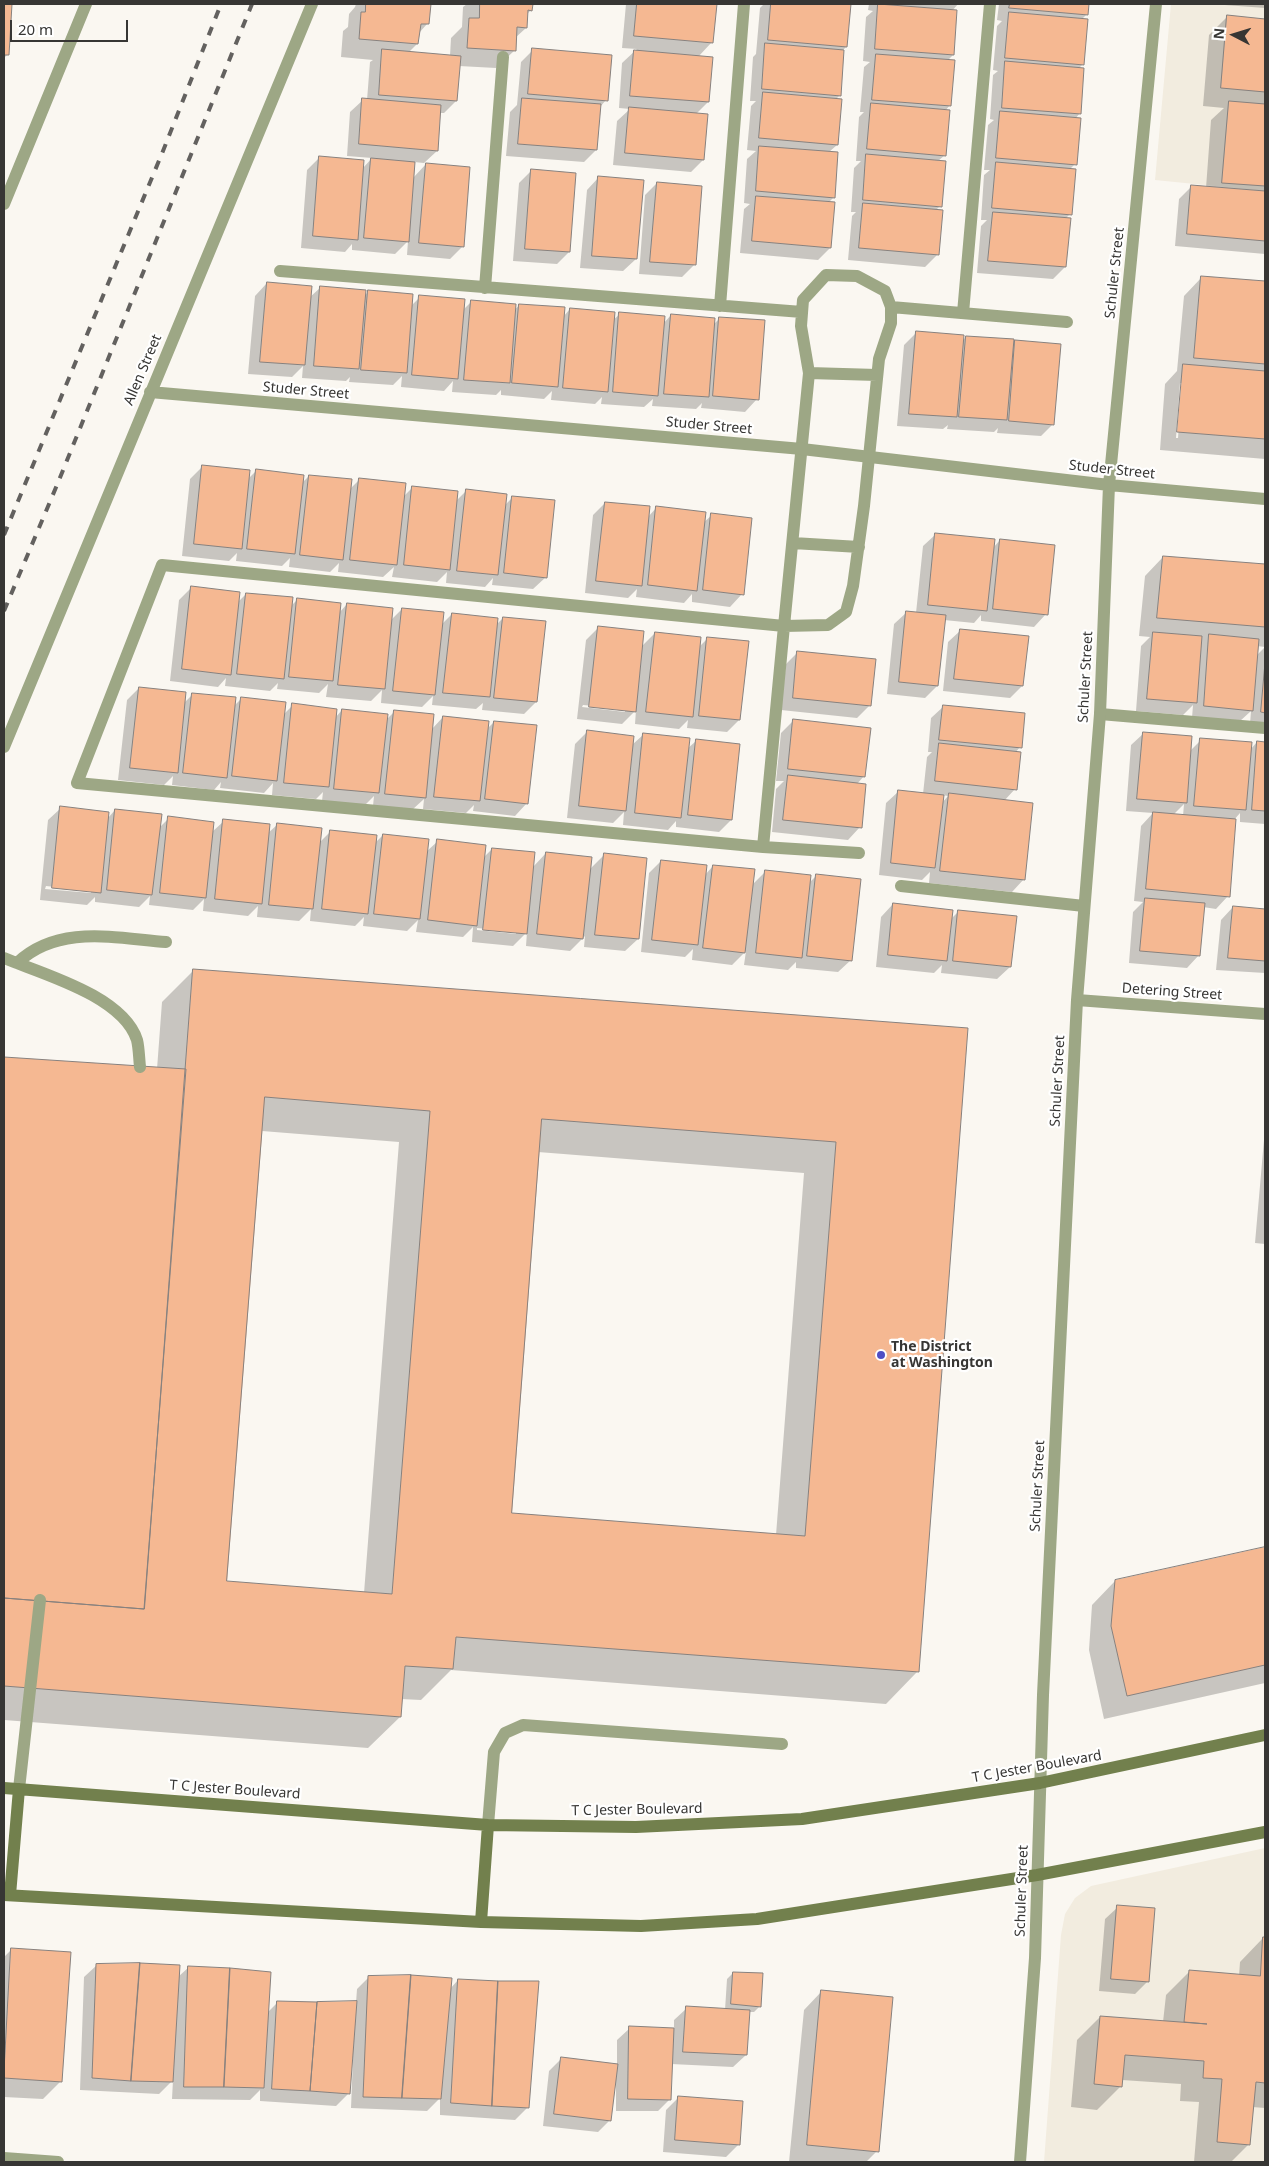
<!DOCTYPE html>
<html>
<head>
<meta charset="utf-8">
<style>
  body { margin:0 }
  #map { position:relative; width:1269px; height:2166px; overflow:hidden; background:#faf7f1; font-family:"Noto Sans",sans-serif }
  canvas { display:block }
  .frame { position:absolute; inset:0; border:5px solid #373634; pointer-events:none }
  .north { position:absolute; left:1209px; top:10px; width:50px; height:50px; -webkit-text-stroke:4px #fff; paint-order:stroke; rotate:275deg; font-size:14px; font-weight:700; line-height:20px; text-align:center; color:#373634 }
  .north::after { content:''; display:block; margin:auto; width:18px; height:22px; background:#373634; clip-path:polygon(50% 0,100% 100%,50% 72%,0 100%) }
  .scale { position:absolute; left:10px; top:20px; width:118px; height:22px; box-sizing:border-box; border:2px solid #373634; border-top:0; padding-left:6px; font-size:15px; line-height:18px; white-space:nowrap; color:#373634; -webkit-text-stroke:4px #fff; paint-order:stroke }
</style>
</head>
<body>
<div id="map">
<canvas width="1269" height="2166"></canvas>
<div class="frame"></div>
<div class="north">N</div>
<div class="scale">20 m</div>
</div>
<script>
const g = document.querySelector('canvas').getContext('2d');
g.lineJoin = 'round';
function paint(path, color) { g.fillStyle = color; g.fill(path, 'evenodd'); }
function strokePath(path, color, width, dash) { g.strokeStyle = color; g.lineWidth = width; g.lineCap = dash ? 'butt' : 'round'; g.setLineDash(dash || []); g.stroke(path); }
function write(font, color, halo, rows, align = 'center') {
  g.font = font + ' "Noto Sans",sans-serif'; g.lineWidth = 4.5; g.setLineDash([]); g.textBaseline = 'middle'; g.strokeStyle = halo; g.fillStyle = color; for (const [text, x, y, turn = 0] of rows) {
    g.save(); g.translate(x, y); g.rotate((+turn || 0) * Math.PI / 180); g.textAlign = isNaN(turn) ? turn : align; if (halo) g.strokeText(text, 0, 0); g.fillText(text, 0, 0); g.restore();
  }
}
paint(new Path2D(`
  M1171 4H1265V191L1155 180Z
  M1265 1848V2162H1044L1061 1935 1065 1914 1075 1898 1091 1886Z`), '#f2ecdf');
paint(new Path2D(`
  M4 4H11L8 54 4 58Z
  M356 4H430L427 24 419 33 417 44 409 52 450 56 451 38 462 27 463 7 467 4H532L531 10 526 15V28L515 38V50L496 68 459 66 456 101 444 113H439L437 151 424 163 414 162 413 178 426 164 463 246 450 259 407 255 408 241 395 254 352 250V244L345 252 301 248 307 170 320 157 363 168 372 158 347 156 350 112 363 100H367L370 62 373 60 341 57 343 31 348 27 349 14 355 7Z
  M626 4H716L712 42 698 57 708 102 696 114 703 160 691 172 613 165 617 121 630 109 619 108 622 63 637 49 622 48Z
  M764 4H850L846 47 843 50 840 95 835 100 837 145 829 152 834 197 828 203 830 248 818 260 740 253 744 209 750 204 744 203 747 159 756 151 747 150 751 106 756 101H750L753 57 756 54 760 8Z
  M869 4H958L952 11 953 55 947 61 950 105 945 111V155L938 161 940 206 936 210 937 255 925 267 848 260 852 216 856 212H851L854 168 861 161H856L859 117 864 112H860L864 67 870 62 863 61 866 17 873 11 868 10Z
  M999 4H1088L1087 14 1081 20 1083 64 1078 69 1080 113 1075 119V164L1070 169V214L1065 219V267L1053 279 977 273 981 226 987 220H981L984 175 990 170H984L988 125 994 120 990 119 993 75 998 71 993 70 997 26 1002 21 997 20Z
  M1211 4H1265V8Z
  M1227 17 1265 20V254L1175 246 1179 199 1192 186 1206 188 1211 120 1224 108 1203 106 1209 35Z
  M533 50 606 100 600 107 596 150 584 162 506 156 510 112 517 105 521 62Z
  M532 170 569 252 557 264 513 261 519 183Z
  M599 177 636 259 623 271 580 268 587 190Z
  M657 183 695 264 682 277 639 274 645 195Z
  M1202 277 1265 283V459L1160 450 1165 384 1177 371 1184 296ZM1180 383H1182L1178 438H1176Z
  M267 283 309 298 321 287 364 296 369 291 411 306 420 297 463 310 472 301 514 310 520 305 563 317 570 309 613 320 620 314 663 324 671 315 714 324 720 318 757 399 745 412 701 408 702 403 696 409 652 406 653 399 644 407 601 404 602 397 595 404 551 400 552 391 544 399 501 395V390L496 395 452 392 453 381 444 391 401 387 402 376 393 385 349 382 350 377 346 381 302 378 303 366 292 377 248 374 255 296Z
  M916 333 962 341 966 337 1012 346 1016 342 1053 424 1041 436 997 433 998 428 994 432 947 429 948 425 943 429 897 426 904 345Z
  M202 467 248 479 256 471 301 484 309 476 349 490 359 480 403 497 413 487 456 501 466 491 504 506 513 497 546 577 533 589 492 585 493 578 485 587 446 583 447 572 437 582 392 577 394 567 383 577 338 572 339 563 330 572 289 567 290 558 282 566 236 561 237 553 229 561 182 556 190 479Z
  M605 503 648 517 657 507 703 523 712 515 742 594 730 607 692 602V594L684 603 636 597 637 589 628 598 585 593 593 515Z
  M936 534 993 548 1000 540 1046 614 1034 627 981 621V615L974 623 944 620 937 686 925 698 887 694 894 624 907 612 916 613 923 546Z
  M1163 557 1265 566V726L1250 724 1251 711 1239 722 1192 718 1193 705 1183 715 1136 711 1141 646 1150 637 1139 636 1145 576ZM1257 646 1265 647 1256 656Z
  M191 588 237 603 246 594 291 606 298 599 339 613 347 604 391 620 402 609 441 625 452 614 496 625 503 618 536 702 524 714 482 710 483 703 476 709 432 705 433 696 422 707 381 703 382 690 371 701 326 697 328 684 319 693 277 689 278 683 270 691 225 686 226 678 218 687 170 681 179 600Z
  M598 628 641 647 655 633 699 647 708 638 739 720 727 732 687 728 688 720 679 729 635 724 636 710 622 724 577 719 586 640ZM583 705 625 709V712L582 707Z
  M961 630 1027 637 1022 686 1010 698 943 691 948 642Z
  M798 652 870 705 857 718 781 710 786 664Z
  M139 688 183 704 193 694 234 706 242 698 284 714 293 705 335 718 342 710 386 720 395 711 432 729 443 717 486 730 494 722 527 803 515 816 473 811 474 805 466 813 423 809 424 799 412 810 373 806 374 796 365 805 322 801 323 792 316 799 272 795 273 783 264 793 220 788 221 782 214 790 172 785 173 776 164 785 118 780 127 700Z
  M944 706 1020 747 1015 753V789L1004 801 1024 879 1012 892 929 883 930 872 922 880 879 875 886 803 899 791 923 794 927 757 932 752H928L931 718ZM942 795 948 796 942 803Z
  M793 721 864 776 857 784 860 827 848 840 772 832 776 789 784 781H776L781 733Z
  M587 732 632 745 644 734 687 749 696 741 731 820 719 832 676 827V821L668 830 623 825 624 812 613 823 567 818 575 744Z
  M1144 733 1190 751 1201 740 1250 750 1257 742 1265 743V824L1240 822V813L1234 820 1228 896 1216 909 1203 907 1199 955 1187 968 1129 963 1133 912 1143 902 1134 901 1141 826 1153 813 1126 811 1131 745ZM1184 804 1183 816 1173 815Z
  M61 808 108 818 115 810 159 828 169 818 212 832 224 821 267 834 278 824 319 843 331 831 374 844 383 835 426 852 438 841 483 858 492 849 533 867 546 853 590 869 604 855 638 939 625 951 584 947 585 936 570 951 526 946 527 932 513 946 472 942 473 927 463 937 416 932 418 920 407 931 363 926 364 917 355 926 310 921 311 909 299 921 257 917 258 906 248 916 203 911 204 899 193 910 149 905 150 896 139 907 95 902V897L87 905 40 900 48 820ZM46 886 91 891V893L45 889ZM477 928 516 932V934L477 930Z
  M661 861 705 875 713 866 752 885 766 871 808 884 817 875 851 960 838 972 796 968V962L788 970 744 965 746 951 732 965 692 960 693 949 685 957 641 952 649 873Z
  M893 904 951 919 959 911 1010 967 997 979 941 973 942 965 934 973 876 967 881 917Z
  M1233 907 1265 910V973L1216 970 1221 920Z
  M194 970 967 1030 917 1672 886 1704 451 1670 421 1700 401 1699 400 1717 368 1748 4 1720V1058L157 1069 162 1002ZM262 1131 399 1142 364 1593 226 1582ZM538 1152 804 1173 776 1535 510 1514Z
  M1265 1128V1244L1255 1243Z
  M1265 1549V1683L1104 1719 1089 1650 1092 1605 1115 1581Z
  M1118 1907 1148 1981 1135 1994 1099 1991 1105 1919Z
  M1263 1938H1265V2108L1252 2107 1249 2144 1231 2162H1194L1199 2102 1180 2101 1181 2084 1122 2080 1121 2086 1097 2110 1071 2107 1077 2040 1100 2017 1163 2022 1166 1995 1189 1972 1239 1976 1240 1962Z
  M11 1950 61 2081 43 2099 4 2097V1957Z
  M97 1965 178 1977 189 1967 267 2013 278 2002 356 2003 357 1989 369 1977 450 1989 458 1980 528 2107 515 2120 440 2115V2098L427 2111 351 2108 353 2058H351L348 2094 336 2106 260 2101V2090L250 2100 172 2099 173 2080 159 2094 80 2090 84 1977Z
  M733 1973 760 2006 754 2012H748L746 2055 733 2067 671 2064 670 2099 658 2111H616V2084H615L610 2120 598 2132 543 2126 549 2071 562 2058 617 2065V2040L630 2028 674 2029V2020L687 2008 725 2010 727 1979Z
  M822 1991 877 2151 866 2162H789L804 2010Z
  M679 2097 739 2144 726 2157 663 2152 666 2110Z`), '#0003');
const building = new Path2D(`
  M4 4H12L9 55H4Z
  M366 4H431L429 24H421L418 44 359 39 361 12H365Z
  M480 4H533L532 11 528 10 527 28 517 27 516 51 467 48 469 18H479Z
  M637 4H717L713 43 634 36Z
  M771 4H851L847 47 768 40Z
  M878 4 957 10 954 55 875 49Z
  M1010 4H1089L1088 15 1009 8Z
  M1009 12 1088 19 1084 65 1005 58Z
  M1227 15 1265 19V92L1221 88Z
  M765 43 844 50 841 96 762 89Z
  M532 48 612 55 608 101 528 94Z
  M382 49 461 56 457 101 379 95Z
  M634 50 713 57 709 102 630 96Z
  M876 54 955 60 951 106 872 100Z
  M1005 61 1084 68 1081 114 1002 108Z
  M763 92 842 99 838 145 759 138Z
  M362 98 441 105 438 151 359 144Z
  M522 98 601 104 597 150 518 144Z
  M1229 101 1265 104V186L1222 183Z
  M871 103 950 110 946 156 867 149Z
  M629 107 708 114 704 160 625 153Z
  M1000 111 1081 118 1077 165 996 158Z
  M759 146 838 152 835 198 756 191Z
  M866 154 946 161 942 207 863 200Z
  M319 156 364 160 358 240 313 236Z
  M371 158 415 162 409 242 364 238Z
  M996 162 1076 169 1072 215 992 208Z
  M426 163 470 167 464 247 419 243Z
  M531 169 576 173 570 252 525 249Z
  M598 176 644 180 637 259 592 256Z
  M657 182 702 186 696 265 650 262Z
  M1191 185 1265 191V241L1187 234Z
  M756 196 835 202 831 248 752 241Z
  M863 203 943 210 939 255 859 248Z
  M993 212 1071 218 1066 267 988 261Z
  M1201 276 1265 281V364L1194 358Z
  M267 282 312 286 305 365 260 362Z
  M320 286 366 290 359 369 314 366Z
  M368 290 413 294 407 373 361 370Z
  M419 295 465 299 458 379 412 375Z
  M471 300 516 304 510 383 464 380Z
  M519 304 565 307 558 387 512 383Z
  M570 308 615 312 608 392 563 388Z
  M619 312 665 316 658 396 613 392Z
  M671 314 715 318 709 397 664 394Z
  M719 317 765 320 759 400 713 396Z
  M916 331 964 335 957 417 909 414Z
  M966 336 1014 339 1007 420 959 417Z
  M1015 340 1061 344 1054 425 1009 421Z
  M1183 364 1265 371V439L1177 432Z
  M202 465 250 470 242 549 194 544Z
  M256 469 304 475 295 554 247 549Z
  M309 475 352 479 343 560 300 555Z
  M359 478 406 483 397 565 350 560Z
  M412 486 458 491 450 570 404 565Z
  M466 489 507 494 498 575 457 571Z
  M512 496 555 500 547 578 504 573Z
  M605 502 650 506 642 586 596 581Z
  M656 506 706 512 697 591 648 585Z
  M711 513 752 518 744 595 703 590Z
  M935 533 995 539 987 611 928 605Z
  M1000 539 1055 545 1048 615 993 609Z
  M1163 556 1265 564V627L1157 618Z
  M191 586 240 592 231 675 182 669Z
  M246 593 293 597 284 679 237 674Z
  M297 598 341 603 333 681 289 677Z
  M347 603 393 608 385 689 338 685Z
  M402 608 444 612 435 695 393 691Z
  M906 611 946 615 938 686 899 682Z
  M452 613 498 618 490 697 443 693Z
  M503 617 546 621 537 702 494 698Z
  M598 626 644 631 636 712 589 707Z
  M960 629 1029 636 1023 686 954 679Z
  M655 632 701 637 693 717 646 712Z
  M1153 632 1202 636 1197 703 1147 699Z
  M1209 634 1259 639 1253 711 1204 706Z
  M707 637 749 641 740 720 699 716Z
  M797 651 876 659 871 706 793 698Z
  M1265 663V713L1261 712Z
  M139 687 186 692 178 773 130 768Z
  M192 693 236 697 227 778 183 773Z
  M241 697 286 702 277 781 232 776Z
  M292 703 337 709 329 787 284 783Z
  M943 705 1025 713 1022 748 939 740Z
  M342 709 388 714 379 793 334 789Z
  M394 710 434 714 426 798 385 794Z
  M443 716 489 721 480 801 434 797Z
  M793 719 871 728 865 777 788 769Z
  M494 721 537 725 528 804 485 799Z
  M587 730 634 736 626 811 579 806Z
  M1143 732 1192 736 1187 803 1137 799Z
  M643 733 690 738 681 818 635 813Z
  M1200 738 1252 742 1246 810 1194 806Z
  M696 739 740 744 732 820 688 815Z
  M1257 741 1265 742V811L1252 810Z
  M939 743 1021 752 1017 790 935 781Z
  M788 775 866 784 862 828 783 820Z
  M898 790 944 795 935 868 891 863Z
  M949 793 1033 803 1025 880 940 871Z
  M60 806 109 812 101 893 52 888Z
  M115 809 162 814 152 895 107 890Z
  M1153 812 1236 819 1230 897 1146 889Z
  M168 816 214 822 206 898 160 893Z
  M223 819 270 824 262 904 215 899Z
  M277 823 322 828 313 909 269 905Z
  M330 830 377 835 368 914 322 909Z
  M383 834 429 839 420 919 374 914Z
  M437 839 486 845 477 926 428 920Z
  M492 848 535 852 527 934 483 930Z
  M546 852 592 857 583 939 537 934Z
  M604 853 647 858 639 939 595 935Z
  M661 860 707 865 698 945 652 940Z
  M713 865 755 869 745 953 703 948Z
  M765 870 811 875 802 958 756 953Z
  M816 874 861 879 852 961 807 956Z
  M1145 898 1205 903 1200 956 1140 951Z
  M893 903 953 910 947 961 888 955Z
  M1233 906 1265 909V961L1228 958Z
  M958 910 1017 916 1011 967 953 961Z
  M193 969 968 1028 919 1672 456 1637 453 1669 405 1666 401 1717 4 1686V1598L144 1609ZM265 1097 430 1111 392 1594 227 1581ZM542 1119 836 1142 805 1536 512 1513Z
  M4 1057 186 1069 144 1609 4 1598Z
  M1265 1547V1665L1127 1696 1111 1626 1115 1580Z
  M1117 1905 1155 1908 1149 1982 1111 1979Z
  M1263 1937H1265V2083L1256 2082 1250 2145 1217 2142 1222 2079 1203 2078 1204 2061 1125 2055 1122 2087 1094 2084 1100 2016 1207 2024 1184 2022 1189 1970 1260 1976Z
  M11 1948 71 1952 62 2082 4 2078Z
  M140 1963 131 2081 92 2078 96 1964Z
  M140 1963 180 1965 173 2082 131 2081Z
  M188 1966 230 1968 224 2087H184Z
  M230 1968 271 1972 264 2088 224 2087Z
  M733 1972 763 1973 761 2007 731 2004Z
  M411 1975 402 2098 363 2097 368 1976Z
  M411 1975 452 1978 441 2099 402 2098Z
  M458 1979 498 1981 492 2106 451 2103Z
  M498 1981H539L529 2108 492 2106Z
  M821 1990 893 1997 879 2152 807 2145Z
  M277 2001 317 2002 310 2091 272 2089Z
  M357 2001 350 2094 310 2091 317 2002Z
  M686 2006 750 2010 747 2055 683 2052Z
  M629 2026 674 2028 671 2100 628 2099Z
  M561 2057 618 2064 611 2121 554 2114Z
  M678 2096 743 2101 740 2145 675 2140Z`);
paint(building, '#f5b892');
strokePath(building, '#87817e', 1);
strokePath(new Path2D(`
  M280 271 802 312
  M826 275 857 276 885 291 891 307V323L879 359 864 506 853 586 846 612 828 625 784 626 809 373 801 326 803 300Z
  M485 288 503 57
  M720 306 744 4
  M891 307 1067 322
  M963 313 990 4
  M809 373 877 375
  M793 543 859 547
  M1100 714 1265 728
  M763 847 784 626 162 565 77 783 763 847 859 853
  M901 886 1084 906
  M4 958C43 974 123 996 137 1040 139 1048 139 1058 140 1067
  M17 963C58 924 115 938 166 942
  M19 1789 40 1600
  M488 1825 494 1752 505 1733 523 1725 782 1744`), '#9da785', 12);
strokePath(new Path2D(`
  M4 204 86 4
  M150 392 802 449 1109 485 1265 499
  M4 747 312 4
  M1077 1000 1265 1014
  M4 2158 58 2162
  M1020 2162 1035 1958 1043 1695 1077 1000 1100 714 1109 485 1156 4`), '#9da785', 12);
strokePath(new Path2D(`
  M4 1788 488 1825 636 1827 802 1819 1040 1783 1265 1735
  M4 1895 481 1922 641 1926 757 1919 1037 1875 1265 1832
  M10 1895 19 1789
  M481 1922 488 1825`), '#72804d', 12);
strokePath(new Path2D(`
  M4 535 163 151 221 4
  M4 611 57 485 252 4`), '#63615f', 4, [9, 9]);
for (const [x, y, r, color] of [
  [881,1355,5,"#4f4ec4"]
]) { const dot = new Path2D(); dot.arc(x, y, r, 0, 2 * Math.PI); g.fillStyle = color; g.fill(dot); strokePath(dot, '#fff', 2); }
write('14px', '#373634', '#fff', [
  ["Schuler Street",1115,273,-84],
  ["Allen Street",143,370,-67],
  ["Studer Street",306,391,5],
  ["Studer Street",709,426,5],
  ["Studer Street",1112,470,6],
  ["Schuler Street",1086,677,-87],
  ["Detering Street",1172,992,4],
  ["Schuler Street",1058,1081,-87],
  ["Schuler Street",1038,1486,-87],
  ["T C Jester Boulevard",1037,1767,-10],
  ["T C Jester Boulevard",235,1790,4],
  ["T C Jester Boulevard",637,1810,-1],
  ["Schuler Street",1022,1891,-88]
]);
write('bold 14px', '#373634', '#fff', [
  ["The District",891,1347],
  ["at Washington",891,1363]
], 'left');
</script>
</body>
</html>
